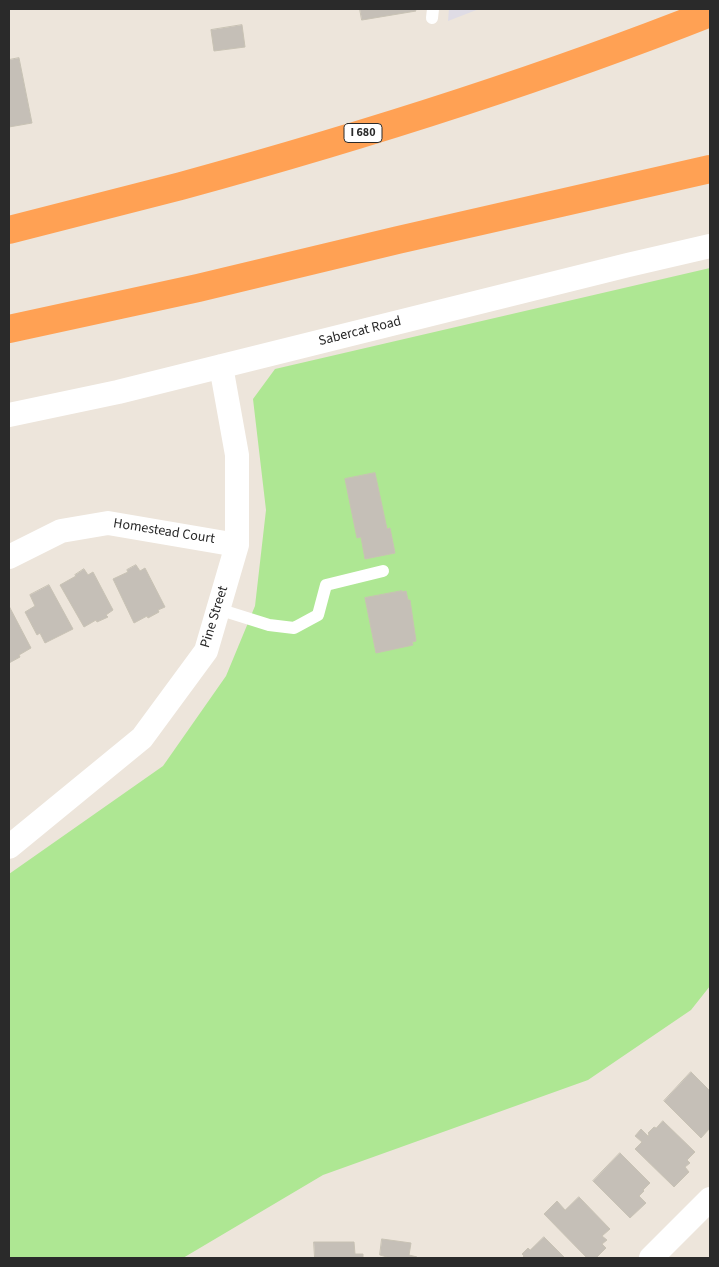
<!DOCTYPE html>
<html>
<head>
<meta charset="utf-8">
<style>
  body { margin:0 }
  #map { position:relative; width:719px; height:1267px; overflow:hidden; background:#ede5db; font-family:"Source Sans 3",sans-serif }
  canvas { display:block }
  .frame { position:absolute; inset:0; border:10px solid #2a2a2a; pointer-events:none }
</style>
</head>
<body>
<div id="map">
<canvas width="719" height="1267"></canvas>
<div class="frame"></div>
</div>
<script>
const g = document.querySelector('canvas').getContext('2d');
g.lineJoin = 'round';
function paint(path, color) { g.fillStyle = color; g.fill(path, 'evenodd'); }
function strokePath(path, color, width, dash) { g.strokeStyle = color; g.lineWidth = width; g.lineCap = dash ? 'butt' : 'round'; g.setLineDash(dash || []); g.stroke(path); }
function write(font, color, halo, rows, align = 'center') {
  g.font = font + ' "Source Sans 3",sans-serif'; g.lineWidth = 4; g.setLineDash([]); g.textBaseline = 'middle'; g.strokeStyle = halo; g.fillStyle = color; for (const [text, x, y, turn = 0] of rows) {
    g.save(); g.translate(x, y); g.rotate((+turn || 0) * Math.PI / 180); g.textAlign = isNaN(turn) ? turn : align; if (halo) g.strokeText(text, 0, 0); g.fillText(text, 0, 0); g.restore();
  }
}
paint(new Path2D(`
  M449 9H479L448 21Z`), '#dfdce5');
paint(new Path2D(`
  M710 268V986L691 1010 588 1080 323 1175 183 1258H9V874L163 766 226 676 255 606 266 510 253 399 275 369Z`), '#aee793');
const building = new Path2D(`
  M360 9H415L416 11 362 20Z
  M242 25 245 47 214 51 211 30Z
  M19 58 32 123 9 127V60Z
  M375 473 387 529 390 528 395 553 365 559 361 537 357 538 345 479Z
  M136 565 140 571 145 568 165 607 158 610 159 612 148 618 147 616 134 623 113 579 128 572 127 570Z
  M84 569 88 575 93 572 113 610 106 615 108 617 97 622 96 620 84 627 60 585 76 576 75 575Z
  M49 585 73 629 45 643 40 633 37 635 25 612 35 606 30 595Z
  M402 591V592L406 591 408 600H410L416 641 412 642 413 645 376 653 365 598Z
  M9 606 31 648 19 655 20 657 9 663Z
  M691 1072 710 1091V1128L701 1138 664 1101Z
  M663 1121 695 1152 687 1160 690 1163 685 1167 689 1172 674 1187 635 1149 642 1142 635 1136 641 1129 648 1136 649 1134 648 1133 654 1127 656 1128Z
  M620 1153 650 1183 643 1190 644 1191 639 1196 646 1203 630 1218 593 1181Z
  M579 1197 610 1229 602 1236 607 1240 602 1244 606 1248 596 1258H587L544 1214 557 1201 565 1210Z
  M544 1237 565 1258H522L524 1256 522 1254 528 1248 530 1250Z
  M382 1239 411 1243 409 1255 417 1257V1258H387V1257L380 1255Z
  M314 1242H354L355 1254H363V1258H315Z`);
paint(building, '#c5bfb7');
strokePath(building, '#c8c2b4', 1);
strokePath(new Path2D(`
  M432 18 433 9
  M218 609 269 625 294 628 318 615 326 585 383 571`), '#fff', 12);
strokePath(new Path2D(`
  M9 415 118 392 628 265 710 246
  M9 557 61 531 108 523 237 545
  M9 847 142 738 206 651 237 545V455L221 366
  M651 1258 710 1199`), '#fff', 24);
strokePath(new Path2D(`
  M9 230C66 215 124 201 181 186 360 137 538 81 710 13
  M9 329 198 288 398 240 710 169`), '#ffa154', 28);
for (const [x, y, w] of [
  [363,133,38]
]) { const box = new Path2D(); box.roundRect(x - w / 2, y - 9.5, w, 19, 4); g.fillStyle = '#fff'; g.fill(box); strokePath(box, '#2a2a2a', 1); }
write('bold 12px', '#2a2a2a', null, [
  ["I 680",363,133]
]);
write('14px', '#2a2a2a', '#fff', [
  ["Sabercat Road",360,332,-14],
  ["Homestead Court",164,532,9],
  ["Pine Street",215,617,-73]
]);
</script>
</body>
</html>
